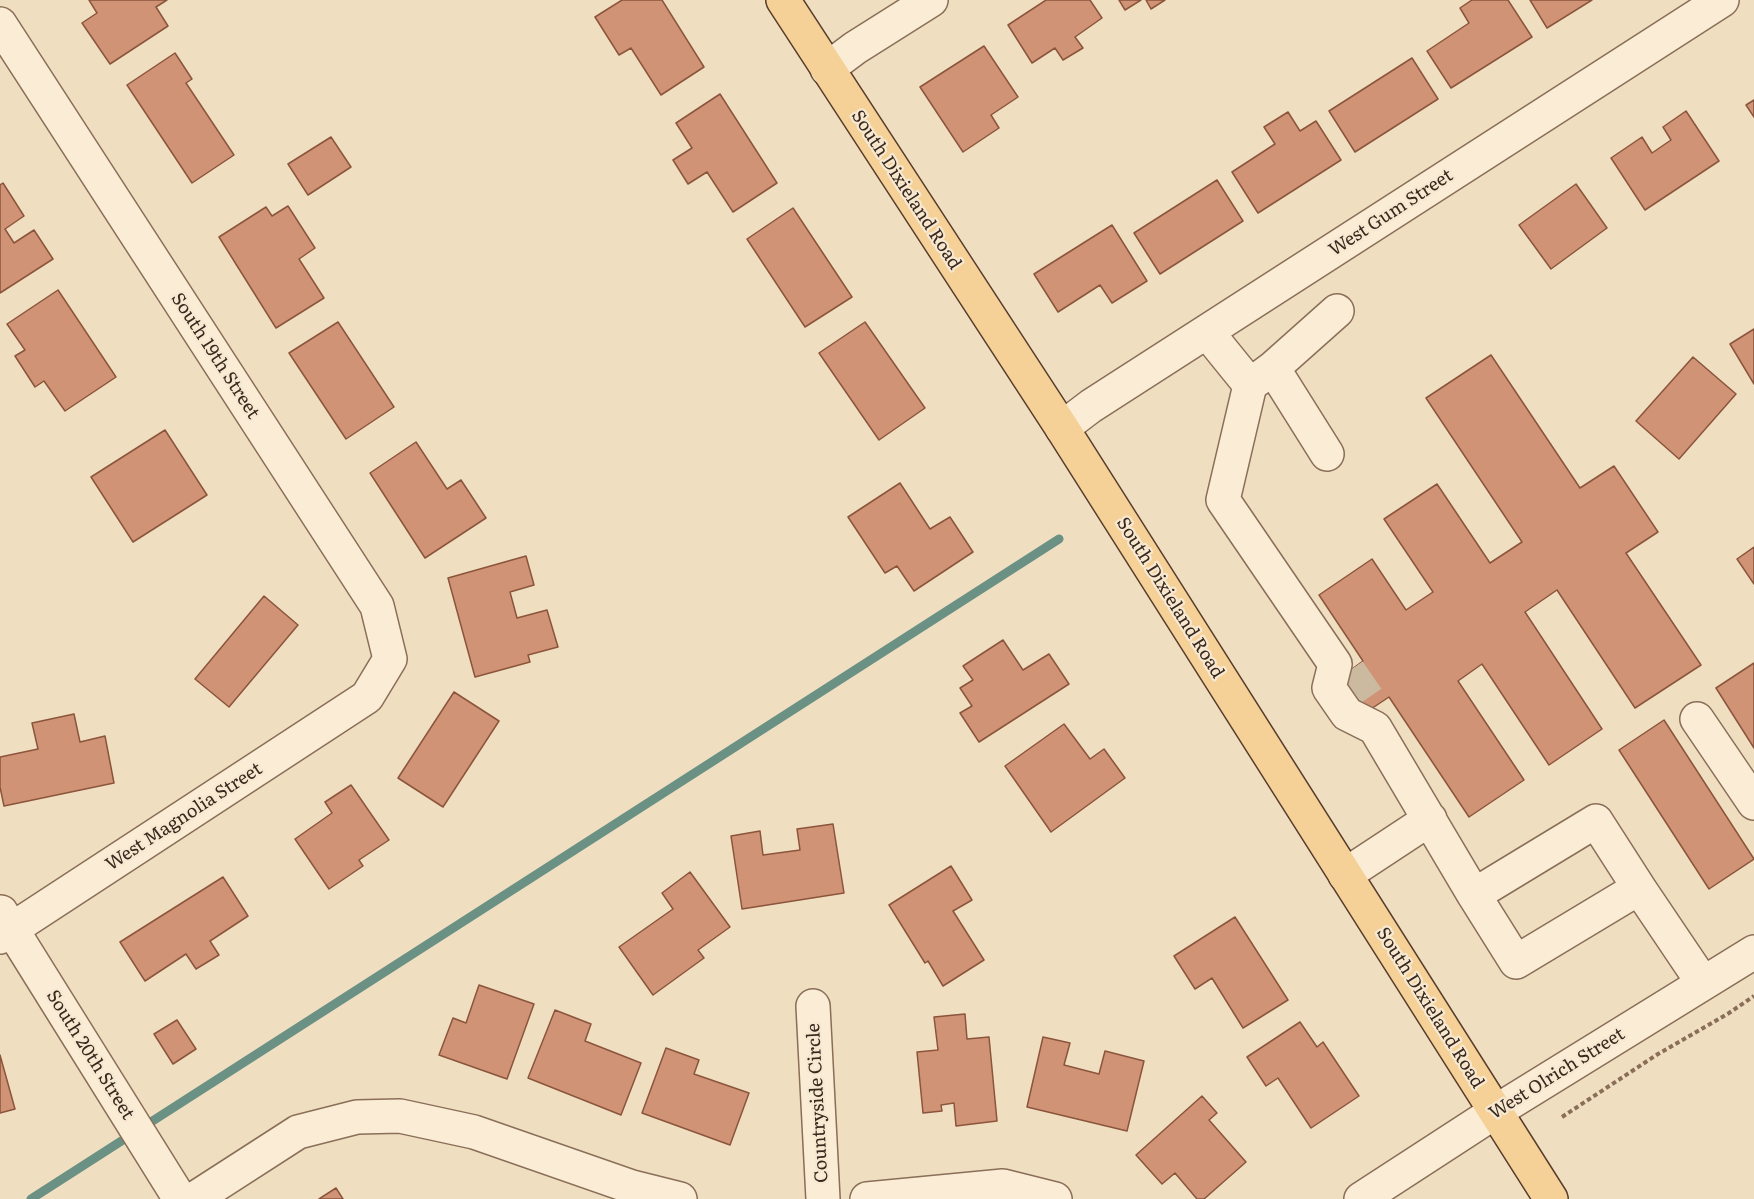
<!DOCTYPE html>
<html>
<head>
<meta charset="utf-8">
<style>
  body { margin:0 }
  canvas { display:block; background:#f0dec1 }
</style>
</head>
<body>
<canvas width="1754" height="1199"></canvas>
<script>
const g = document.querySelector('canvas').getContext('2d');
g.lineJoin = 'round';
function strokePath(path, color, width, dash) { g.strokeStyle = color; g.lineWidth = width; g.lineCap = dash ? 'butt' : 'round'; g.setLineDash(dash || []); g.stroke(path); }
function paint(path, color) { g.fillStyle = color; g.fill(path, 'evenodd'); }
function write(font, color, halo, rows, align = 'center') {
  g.font = font + ' Literata,serif'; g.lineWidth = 4.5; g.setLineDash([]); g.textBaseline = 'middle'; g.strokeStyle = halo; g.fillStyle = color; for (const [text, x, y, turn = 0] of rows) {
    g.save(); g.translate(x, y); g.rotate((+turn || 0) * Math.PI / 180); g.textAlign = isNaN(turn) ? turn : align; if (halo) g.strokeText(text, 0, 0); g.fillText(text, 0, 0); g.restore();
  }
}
strokePath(new Path2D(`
  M31 1199 1059 539`), '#6a9184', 9);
const building = new Path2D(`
  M89 0H167L156 7 168 26 110 64 82 23 97 13Z
  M622 0H662L704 67 661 95 631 48 619 55 595 17Z
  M1046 0H1090L1102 18 1075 37 1083 48 1063 60 1055 48 1032 63 1008 25Z
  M1119 0H1141L1125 10Z
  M1146 0H1165L1151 9Z
  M1472 0H1508L1532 37 1451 88 1427 51 1469 23 1460 8Z
  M1530 0H1592L1547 28Z
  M984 46 1018 97 991 115 999 128 963 152 920 87Z
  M175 53 192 79 186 83 234 155 192 183 127 85Z
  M1412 58 1438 99 1355 152 1329 111Z
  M720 94 777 183 733 212 707 172 688 184 673 160 692 148 676 123Z
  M1754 100V117L1746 105Z
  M1686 111 1719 161 1645 210 1611 158 1642 137 1652 153 1671 140 1663 127Z
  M1288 112 1300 131 1316 121 1341 160 1258 213 1232 172 1275 144 1264 127Z
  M331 137 351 167 308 195 288 164Z
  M1217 180 1243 221 1160 274 1134 233Z
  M3 183 24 216 5 229 14 243 34 230 53 259 0 293V185Z
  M1576 184 1607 228 1551 269 1519 225Z
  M288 206 315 248 299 259 324 298 276 328 219 237 266 207 272 216Z
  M793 208 852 297 805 327 747 239Z
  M1112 225 1147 281 1112 303 1100 285 1058 312 1034 274Z
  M58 290 116 377 65 411 44 381 35 387 15 356 25 350 7 324Z
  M338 322 394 407 346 439 289 353Z
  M865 322 925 408 879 440 819 353Z
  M1754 329V384L1730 344Z
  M1491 355 1580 488 1614 466 1658 532 1626 553 1701 665 1635 708 1557 590 1525 612 1602 729 1549 765 1482 664 1458 681 1524 780 1469 817 1389 697 1362 715 1338 679 1363 661 1319 595 1372 559 1406 610 1433 592 1384 519 1437 484 1490 563 1522 542 1426 398Z
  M1693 357 1736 394 1679 459 1636 421Z
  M165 430 207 495 133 542 91 477Z
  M416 442 447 489 461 480 486 518 425 558 370 473Z
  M900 483 930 529 950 517 973 552 914 591 897 566 885 573 848 517Z
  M1754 547V584L1737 559Z
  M526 556 534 585 510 592 517 618 547 610 558 647 528 655 530 662 475 677 448 578Z
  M264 596 298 625 229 707 195 679Z
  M1003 640 1023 670 1049 654 1069 684 979 742 960 713 972 706 960 688 973 680 963 666Z
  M1754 663V748L1716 688Z
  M454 692 499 721 443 807 398 778Z
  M74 714 80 742 105 736 114 783 4 806 0 787V757L38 749 32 723Z
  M1664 720 1754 859 1709 889 1619 750Z
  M1064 724 1090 759 1104 749 1125 778 1051 832 1005 766Z
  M351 785 389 840 359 860 363 866 329 889 295 839 332 813 325 802Z
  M833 824 844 893 742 909 731 836 760 831 763 855 800 850 797 829Z
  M951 866 972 900 953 911 984 960 943 986 928 961 925 963 889 905Z
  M690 872 730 927 698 950 704 958 653 995 619 947 673 909 662 893Z
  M223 877 248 916 210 941 219 955 196 969 186 954 145 981 120 942Z
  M1235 917 1288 1000 1243 1028 1212 978 1195 989 1174 956Z
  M479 985 534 1004 507 1079 439 1055 453 1018 466 1023Z
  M555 1010 591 1024 585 1041 641 1063 621 1115 528 1078Z
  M965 1014 967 1039 989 1037 997 1121 956 1126 954 1103 941 1105 942 1111 923 1113 917 1052 938 1050 934 1017Z
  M177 1020 196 1049 173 1064 154 1034Z
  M1300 1022 1317 1047 1323 1042 1359 1096 1311 1128 1278 1078 1266 1086 1247 1057Z
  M1043 1037 1070 1043 1064 1065 1099 1074 1105 1051 1144 1061 1127 1131 1027 1107Z
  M666 1048 699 1060 694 1074 749 1093 730 1145 642 1113Z
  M0 1055 15 1109 0 1113Z
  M1202 1096 1217 1113 1209 1120 1246 1162 1204 1199H1197L1175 1173 1162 1184 1136 1155Z
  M336 1188 343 1199H319Z`);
paint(building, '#d09375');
strokePath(building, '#8b553c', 1.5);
strokePath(new Path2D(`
  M1349 671 1374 707`), '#cbbaa0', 33, [33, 16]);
const minor = new Path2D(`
  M0 24 377 606 390 659 367 697 0 937
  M827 69 855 48 931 0
  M1207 332 1250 385
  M1273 368 1337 311
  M1062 428 1091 406 1722 0
  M1327 454 1273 368 1250 385 1223 500 1335 664 1329 688 1347 714 1375 728 1474 895
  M1697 719 1754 803
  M1345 875 1430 819
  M1639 888 1596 821 1474 895 1516 962 1639 888 1703 983
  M1 912 180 1199
  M813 1006 823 1199
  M194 1199 298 1132 357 1117 400 1116 474 1132 632 1187 680 1199
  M867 1199 1003 1186 1055 1199
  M1361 1199 1495 1112 1754 952`);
const major = new Path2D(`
  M783 0 1062 428 1551 1199`);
strokePath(minor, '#8a6e58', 36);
strokePath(major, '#583d2c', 36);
strokePath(new Path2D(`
  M1562 1117 1658 1054 1729 1013 1754 996`), '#8a6e58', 4, [4.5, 3]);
strokePath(minor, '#faecd5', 33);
strokePath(major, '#f5d097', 33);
write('18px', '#39281d', '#f7e9d1', [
  ["South Dixieland Road",906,190,57],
  ["West Gum Street",1391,213,-33],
  ["South 19th Street",215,356,57],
  ["South Dixieland Road",1170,598,58],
  ["West Magnolia Street",184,817,-33],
  ["South Dixieland Road",1430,1008,58],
  ["South 20th Street",90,1055,58],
  ["West Olrich Street",1557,1074,-32],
  ["Countryside Circle",818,1103,-93]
]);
</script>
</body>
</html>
